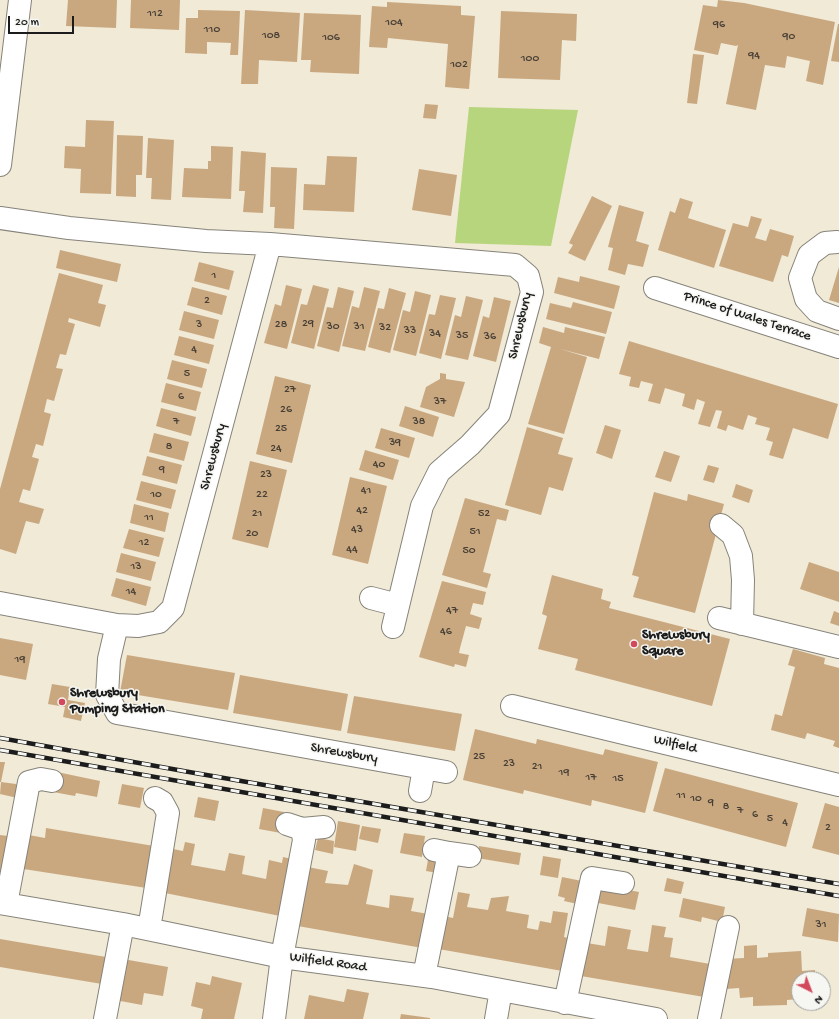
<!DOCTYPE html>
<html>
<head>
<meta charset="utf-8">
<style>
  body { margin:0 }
  #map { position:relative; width:839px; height:1019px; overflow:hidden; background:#f0ead7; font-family:"Gochi Hand",sans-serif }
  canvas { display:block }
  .north { position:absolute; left:791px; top:971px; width:40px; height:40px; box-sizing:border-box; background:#f6f6f2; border:1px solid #9f9f9c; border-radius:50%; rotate:138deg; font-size:11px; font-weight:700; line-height:16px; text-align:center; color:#1c1c1c }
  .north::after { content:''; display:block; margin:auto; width:14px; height:18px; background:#d1495b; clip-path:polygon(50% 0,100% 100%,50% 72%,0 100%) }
  .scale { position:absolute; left:8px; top:16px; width:66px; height:18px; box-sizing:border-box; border:2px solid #1c1c1c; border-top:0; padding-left:5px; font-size:12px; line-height:14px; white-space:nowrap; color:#1c1c1c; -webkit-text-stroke:3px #f6f6f2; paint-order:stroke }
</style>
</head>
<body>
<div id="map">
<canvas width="839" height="1019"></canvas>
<div class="north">N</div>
<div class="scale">20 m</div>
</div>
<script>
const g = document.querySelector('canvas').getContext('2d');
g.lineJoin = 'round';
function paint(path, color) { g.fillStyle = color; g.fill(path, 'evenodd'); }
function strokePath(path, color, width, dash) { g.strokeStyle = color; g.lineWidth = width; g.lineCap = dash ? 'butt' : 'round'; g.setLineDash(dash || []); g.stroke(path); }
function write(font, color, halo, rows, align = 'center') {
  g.font = font + ' "Gochi Hand",sans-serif'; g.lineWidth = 3; g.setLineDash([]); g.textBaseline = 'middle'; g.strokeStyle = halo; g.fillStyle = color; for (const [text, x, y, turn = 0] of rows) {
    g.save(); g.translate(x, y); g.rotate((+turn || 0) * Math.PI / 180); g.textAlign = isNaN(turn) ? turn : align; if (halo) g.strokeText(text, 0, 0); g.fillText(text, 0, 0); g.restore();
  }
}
paint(new Path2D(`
  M469 107 578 110 551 246 455 243Z`), '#b7d57c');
paint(new Path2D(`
  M68 0H117L116 28 66 26Z
  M131 0H180L179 30 130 28Z
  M718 0 744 3 835 22 823 85 806 81 810 61 787 56 785 68 765 65 756 110 726 104 738 45 736 46 721 43 718 55 694 50 703 5 717 7Z
  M387 2 461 6V15L475 16 469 89 445 87 448 44 388 38 387 48 369 47 372 6 387 7Z
  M198 10 240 11 238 55H230L231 43 207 42V54L185 53 186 18H198Z
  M245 10 300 13 297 62 259 60 258 84H241Z
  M501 11 577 14 576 41 562 40 560 80 498 78Z
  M304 13 361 15 359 74 310 72 311 60H301Z
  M838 24H839V62L831 61Z
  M693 54 704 55 697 104 687 103Z
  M425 104 438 105 436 119 423 118Z
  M86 120 114 121 111 194 80 193 81 169 64 168 65 146 85 147Z
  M117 135 143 136 142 175H136V197L116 196Z
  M148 138 174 140 171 200 151 199 152 178H146Z
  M211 146 233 147 231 199 182 197 184 168 208 169V161H211Z
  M241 151 266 153 263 213 243 212 245 191H239Z
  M327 156 357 157 354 212 303 210 304 184 325 185Z
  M271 167 297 168 294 229 274 228 275 207H270Z
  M419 169 457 175 451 216 412 210Z
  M592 196 612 206 585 261 568 253 573 245 569 243Z
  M680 198 693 202 688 218 726 230 714 268 658 250 670 211 675 213Z
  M619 205 644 212 636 241 649 245 643 267 628 264 625 275 608 270 613 248 608 247Z
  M751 216 762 219 755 238 766 241 770 229 794 236 788 257 782 255 773 282 719 266 733 223 748 227Z
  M60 250 121 264 117 282 56 268Z
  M199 262 234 271 229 290 194 281Z
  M839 267V303L829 300Z
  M59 273 103 285 98 303 106 305 100 327 69 318 68 322 75 324 66 355 60 354 56 368 63 369 54 401 47 399 44 412 51 414 43 446 36 444 32 457 39 459 30 491 23 489 19 502 44 509 39 524 26 521 16 554 0 549V489Z
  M580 276 620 286 614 309 554 293 558 277 579 282Z
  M286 285 302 289 287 349 264 343 275 304 281 306Z
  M313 285 329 289 314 349 291 343 301 304 307 305Z
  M192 287 227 296 222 315 187 305Z
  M338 287 354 291 339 352 317 346 327 307 333 308Z
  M364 287 380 291 365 351 342 346 352 306 359 308Z
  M389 288 406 293 390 353 368 347 378 308 384 309Z
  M415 291 431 295 416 356 393 350 403 310 410 312Z
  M440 295 456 298 441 359 419 353 429 314 435 315Z
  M466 296 483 300 468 360 445 355 455 315 461 317Z
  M494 297 511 301 496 362 473 356 483 316 489 318Z
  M573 302 612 312 606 334 546 319 550 303 571 308Z
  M184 311 219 320 214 339 179 330Z
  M543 327 564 333 565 327 605 337 599 359 560 349 587 357 564 434 528 424 551 347 539 343Z
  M179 336 214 345 209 364 174 355Z
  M629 341 838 404 828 439 793 428 783 459 769 455 773 442 766 440 770 428 755 424 757 418 748 415 743 430 728 425 726 431 717 428 722 411 716 410 710 427 698 424 705 402 697 399 694 410 682 406 685 394 665 388 660 404 648 401 653 384 641 381 639 388 629 386 631 377 619 374Z
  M172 360 207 369 202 388 167 379Z
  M440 373 446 374V379L465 382 454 417 420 407 426 387 440 379Z
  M275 376 311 385 292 463 256 454Z
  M166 383 201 392 196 411 161 402Z
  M405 406 439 417 433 437 399 426Z
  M161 408 196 417 191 436 156 426Z
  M605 425 621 430 612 459 596 453Z
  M527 427 563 438 558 454 573 458 563 491 549 487 541 515 505 505Z
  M381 428 415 438 409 458 375 448Z
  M154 433 189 442 184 461 149 452Z
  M365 450 399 460 393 480 359 470Z
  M664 451 680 456 671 482 655 477Z
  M147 456 182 465 177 484 142 475Z
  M250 461 287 470 268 548 232 539Z
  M708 465 719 468 714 483 703 480Z
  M350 477 387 486 368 564 332 555Z
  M141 481 176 490 171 509 136 500Z
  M736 484 753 490 749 503 732 497Z
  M654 492 687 501 688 494 724 504 695 613 633 597 639 577 632 575Z
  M465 498 509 510 506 521 497 519 483 572 491 574 487 588 442 575Z
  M134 504 169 513 165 532 130 523Z
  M129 529 164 538 159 557 123 548Z
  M121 553 156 562 151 581 116 572Z
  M809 562 839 572V602L800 589Z
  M552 575 603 589 601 599 611 602 609 608 730 639 712 706 575 670 578 659 538 649 547 616 542 614Z
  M116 578 151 587 146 606 111 596Z
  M442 581 486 592 483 605 473 603 470 614 482 618 479 629 466 626 460 648 459 653 469 655 466 667 455 664 454 667 419 657Z
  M834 611 839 613V626L830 623Z
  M0 638 33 644 26 680 0 675Z
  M793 649 825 658 824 664 839 668V748L833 746 835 741 807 733 805 739 771 730 775 714 782 716 795 667 788 665Z
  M127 655 235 673 228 710 120 692Z
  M240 675 348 694 341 731 233 713Z
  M52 684 70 687 68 700 85 703 81 721 63 717 65 707 48 704Z
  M354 696 462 714 455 751 347 733Z
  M475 729 536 744 537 739 603 755 605 749 658 762 645 813 592 800 591 806 524 790 523 794 463 780Z
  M0 762H5L1 782H0Z
  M665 768 798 803 786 847 653 811Z
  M57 772 100 781 97 797 76 793 75 796 53 792Z
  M1 782 16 784 23 794 22 799 0 794Z
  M122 784 144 788 140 808 118 804Z
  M198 797 219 801 215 821 194 817Z
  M825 803 839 807V855L812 848Z
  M263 808 284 812 281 833 259 829Z
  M338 821 360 825 356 851 334 847Z
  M362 826 381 829 378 843 359 839Z
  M46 828 160 847 153 889 17 868 23 834 45 838Z
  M404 833 425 836 422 857 400 853Z
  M0 835 16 837 10 871 0 870Z
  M318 838 334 841 333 854 315 850Z
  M185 842 195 844 191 865 225 871 229 853 245 856 242 874 266 879 269 860 282 863 283 857 296 860 285 917 160 892 168 848 183 851Z
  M479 846 521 853 519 865 477 858Z
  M543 856 561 859 558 878 540 875Z
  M428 860 440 862 438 873 426 871Z
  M354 864 373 870 366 904 389 908 390 895 414 898 411 911 434 915 428 949 292 925 303 866 328 871 325 883 348 885Z
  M562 877 587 882 582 905 564 901 565 898 558 896Z
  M667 878 684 882 681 894 664 891Z
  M596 884 639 892 635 910 593 902Z
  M458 892 470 894 467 907 488 910 491 898 509 896 506 911 529 915 527 928 538 930 540 921 551 923 553 911 568 913 564 937 573 939 568 972 433 948 439 915 453 918Z
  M683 898 725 907 722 922 702 917 701 922 679 917Z
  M807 908 839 914 838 942 802 936Z
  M652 925 666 927 664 937 673 938 670 957 716 965 710 998 575 975 581 942 605 946 608 926 631 930 627 949 648 952Z
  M0 939 112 958 108 985 0 967Z
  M757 945V958L768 957V953L801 951 802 971 815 970V979H799V999L787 1000V1005L753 1006V997L740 998 739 988 726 989 725 959 744 958V946Z
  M123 959 168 967 163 996 144 993 142 1005 115 1000Z
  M212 976 242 983 234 1019H201L203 1009 191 1006 196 982 210 985Z
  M347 989 369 993 363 1019H304L309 995 344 1002Z
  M401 1014 430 1018V1019H400Z`), '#c9a880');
const minor = new Path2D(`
  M0 165 20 0
  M0 218 69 228 206 241 270 244 515 265 528 276 532 292 499 414 470 445 439 472 422 506 393 627
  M837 242 825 243 809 255 800 278 806 299 817 311 839 319
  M655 288 839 347
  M721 525 733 535 741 556 743 580 742 624
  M371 598 398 605
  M0 603 117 625 138 626 159 622 173 608 270 244
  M719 618 839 647
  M117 625 109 659 107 695 117 713 446 772
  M512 706 839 785
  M420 791 424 768
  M302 829 324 827
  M449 853 470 856
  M0 903 123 924 282 957 432 977 656 1019
  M6 904 29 782 41 779 52 781
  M149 929 168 813 162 802 155 798
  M424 976 449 853 434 850
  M565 1003 592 878 623 883
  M105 1019 123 924
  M274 1019 282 957 304 840 302 829 287 824
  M496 1019 501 990
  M709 1019 728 927`);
strokePath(minor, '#86837a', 24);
strokePath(minor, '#fff', 22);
const rail = new Path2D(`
  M0 738 189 772 839 884
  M0 750 839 896`);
strokePath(rail, '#1c1c1c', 4.5);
strokePath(rail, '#f6f6f2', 3, [9]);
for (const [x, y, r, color] of [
  [634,644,4,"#d1495b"],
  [62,702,4,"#d1495b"]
]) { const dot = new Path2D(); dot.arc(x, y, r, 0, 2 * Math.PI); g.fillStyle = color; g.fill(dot); strokePath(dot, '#f6f6f2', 1.5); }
write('12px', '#473f35', null, [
  ["112",155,14],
  ["104",394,23],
  ["96",719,25],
  ["110",212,30],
  ["108",271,36],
  ["90",789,37],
  ["106",331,38],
  ["94",754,56],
  ["100",530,59],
  ["102",459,65],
  ["1",214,276],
  ["2",207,301],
  ["29",308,324],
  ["3",199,325],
  ["28",281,325],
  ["30",333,327],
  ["31",359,327],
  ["32",385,328],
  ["33",410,331],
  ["34",435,334],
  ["35",462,336],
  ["36",490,337],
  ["4",194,350],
  ["5",187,374],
  ["27",290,390],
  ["6",181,397],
  ["37",440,402],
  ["26",286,410],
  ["7",176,422],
  ["38",419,422],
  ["25",281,429],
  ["39",395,443],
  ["8",169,447],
  ["24",276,449],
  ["40",379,465],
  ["9",162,470],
  ["23",266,475],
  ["41",366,491],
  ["10",156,495],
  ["22",262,495],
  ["42",362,511],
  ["21",257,514],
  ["52",484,514],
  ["11",149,518],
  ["43",357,530],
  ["51",475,532],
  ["20",252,534],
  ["12",144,543],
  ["44",352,550],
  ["50",469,551],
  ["13",136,567],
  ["14",131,592],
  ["47",452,611],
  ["46",446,632],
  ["19",20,660],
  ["25",479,757],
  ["23",509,764],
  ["21",537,767],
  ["19",564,773],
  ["17",591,778],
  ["15",618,779],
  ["11",681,796],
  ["10",696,799],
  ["9",711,803],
  ["8",726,807],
  ["7",740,811],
  ["6",755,815],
  ["5",770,819],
  ["4",785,823],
  ["2",828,828],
  ["31",821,925]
]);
write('14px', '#1c1c1c', '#f6f6f2', [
  ["Prince of Wales Terrace",747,317,18],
  ["Shrewsbury",521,326,-77],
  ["Shrewsbury",214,457,-75],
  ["Wilfield",675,745,13],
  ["Shrewsbury",344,754,10],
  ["Wilfield Road",328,963,8]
]);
write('bold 14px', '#1c1c1c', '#f6f6f2', [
  ["Shrewsbury",642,636],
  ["Square",642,652],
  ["Shrewsbury",70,694],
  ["Pumping Station",70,710]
], 'left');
</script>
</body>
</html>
